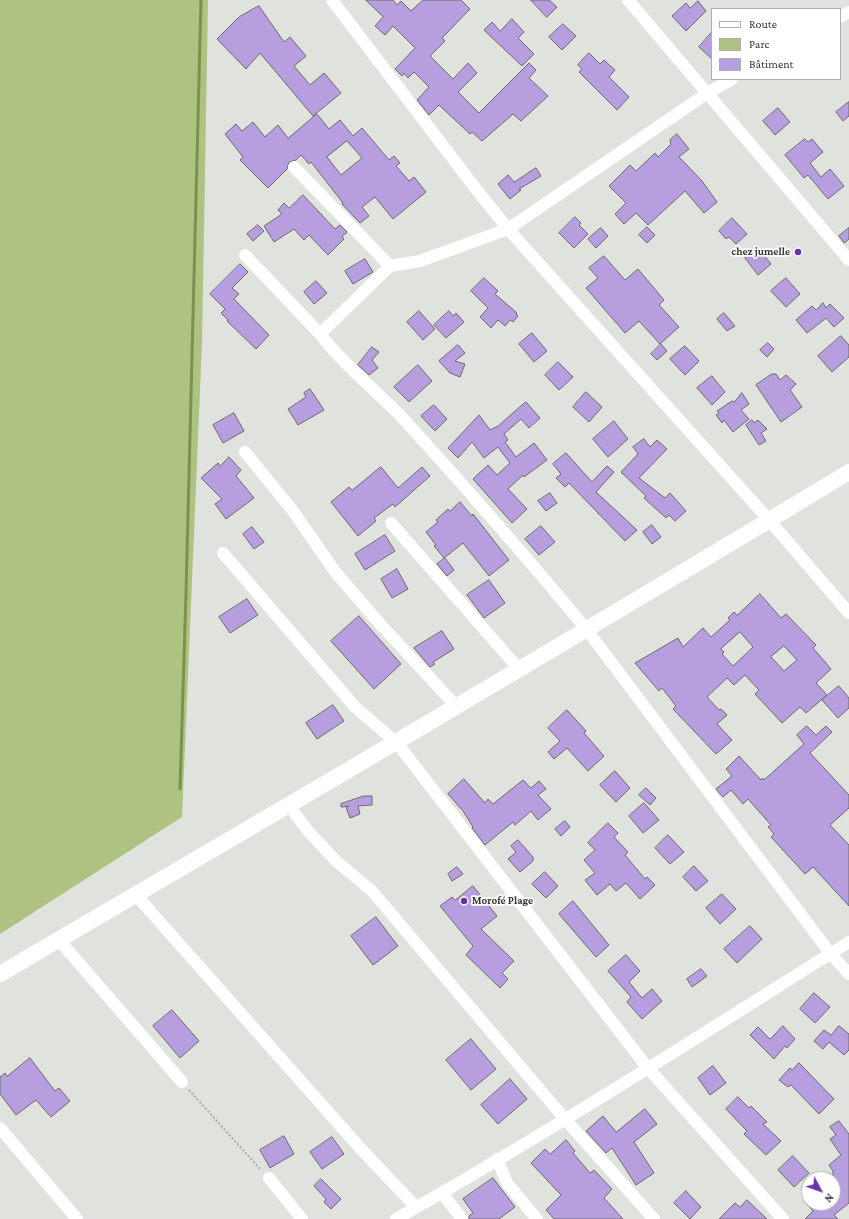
<!DOCTYPE html>
<html>
<head>
<meta charset="utf-8">
<style>
  body { margin:0 }
  #map { position:relative; width:849px; height:1219px; overflow:hidden; background:#e0e2dd; font-family:"Crimson Pro",serif }
  canvas { display:block }
  .legend { position:absolute; left:711px; top:8px; width:130px; height:72px; box-sizing:border-box; background:#fff; border:1px solid #afafae; margin:0; padding:5px 7px; list-style:none; font-size:12px; color:#363735 }
  .legend li { display:flex; align-items:center; gap:8px; height:20px }
  .legend b { width:20px; border:1px solid #afafae }
  .north { position:absolute; left:801px; top:1171px; width:40px; height:40px; box-sizing:border-box; background:#fff; border:1px solid #afafae; border-radius:50%; rotate:131deg; font-size:11px; font-weight:700; line-height:16px; text-align:center; color:#363735 }
  .north::after { content:''; display:block; margin:auto; width:14px; height:18px; background:#6a32a8; clip-path:polygon(50% 0,100% 100%,50% 72%,0 100%) }
</style>
</head>
<body>
<div id="map">
<canvas width="849" height="1219"></canvas>
<ul class="legend">
<li><b style="height:5px;background:#fff"></b>Route</li>
<li><b style="height:11px;background:#aec282"></b>Parc</li>
<li><b style="height:11px;background:#b69edf"></b>Bâtiment</li>
</ul>
<div class="north">N</div>
</div>
<script>
const g = document.querySelector('canvas').getContext('2d');
g.lineJoin = 'round';
function paint(path, color) { g.fillStyle = color; g.fill(path, 'evenodd'); }
function strokePath(path, color, width, dash) { g.strokeStyle = color; g.lineWidth = width; g.lineCap = dash ? 'butt' : 'round'; g.setLineDash(dash || []); g.stroke(path); }
function write(font, color, halo, rows, align = 'center') {
  g.font = font + ' "Crimson Pro",serif'; g.lineWidth = 3.5; g.setLineDash([]); g.textBaseline = 'middle'; g.strokeStyle = halo; g.fillStyle = color; for (const [text, x, y, turn = 0] of rows) {
    g.save(); g.translate(x, y); g.rotate((+turn || 0) * Math.PI / 180); g.textAlign = isNaN(turn) ? turn : align; if (halo) g.strokeText(text, 0, 0); g.fillText(text, 0, 0); g.restore();
  }
}
paint(new Path2D(`
  M0 0H208L202 343 182 817 0 934Z`), '#aec282');
strokePath(new Path2D(`
  M180 789 186 593 201 0`), '#7d904c', 3);
const building = new Path2D(`
  M366 0H393L397 5 401 1 411 11 423 0H461L470 9 442 38 445 41 430 56 453 79 468 63 477 73 458 92 479 113 529 63 536 70 529 78 548 96 521 121 513 114 482 141 472 132 470 134 439 105 429 115 417 100 429 87 414 72 408 78 404 73 402 76 395 69 415 48 393 26 385 35 375 26 383 17Z
  M531 0H549L557 7 547 17Z
  M698 1 706 11 686 31 672 16 686 3 690 8Z
  M259 6 284 42 290 37 306 56 294 66 310 85 324 73 341 93 313 116 260 53 246 69 217 39 239 17Z
  M512 19 524 32 518 38 534 54 522 66 484 30 492 22 500 31Z
  M563 24 576 36 562 50 549 37Z
  M712 32V59L699 47Z
  M589 53 600 64 604 60 615 70 609 77 629 97 617 110 579 72 582 69 578 65Z
  M849 102V116L843 121 836 112Z
  M778 108 790 122 775 135 763 121Z
  M317 114 329 129 340 120 353 136 362 128 389 160 394 156 400 163 396 166 409 181 414 177 426 192 393 219 375 197 362 207 369 216 360 223 342 204 343 203 311 162 309 164 301 155 296 160 289 162 287 169 268 188 240 160 243 157 225 134 236 124 242 131 253 122 265 137 278 125 288 138ZM347 141 362 158 341 175 327 157Z
  M677 134 689 149 679 157 702 181 717 202 704 213 685 191 648 225 636 213 624 224 615 214 626 203 609 186 630 165 636 171 655 153 658 157 671 144 670 140Z
  M805 139 808 142 812 139 823 152 810 163 821 177 830 169 844 186 828 199 808 175 804 178 785 155Z
  M536 168 541 176 519 189 521 190 510 199 498 184 508 175 514 182Z
  M303 195 335 229 340 225 347 232 342 237 344 239 328 255 309 235 304 240 294 229 274 242 264 226 282 214 278 210 284 203 289 208Z
  M575 217 581 223 579 225 588 234 574 248 559 233Z
  M732 218 747 234 736 244 729 237 726 239 719 231Z
  M258 225 264 231 253 241 247 234Z
  M647 227 655 235 647 243 639 235Z
  M601 228 608 236 596 248 588 239Z
  M849 228V239L844 243 839 236Z
  M758 248 771 264 758 275 745 258Z
  M604 256 625 280 638 269 664 300 659 305 679 327 660 344 639 321 625 333 586 288 598 278 589 268Z
  M365 259 373 272 353 284 345 271Z
  M240 264 248 272 232 288 239 294 234 299 269 335 256 349 227 321 228 320 221 313 225 309 210 294Z
  M484 278 498 291 495 294 517 313 516 314 518 316 513 322 510 320 505 326 498 320 491 328 480 317 488 308 471 291Z
  M786 278 800 294 786 307 771 291Z
  M316 281 327 293 314 304 304 292Z
  M823 303 826 308 830 304 844 318 834 327 826 318 807 333 796 320 812 306 816 310Z
  M419 311 435 329 423 340 407 322Z
  M449 311 453 316 456 313 464 322 446 338 434 325Z
  M724 313 735 326 727 331 717 319Z
  M532 333 547 351 534 362 519 344Z
  M841 336 849 345V357L832 372 818 356Z
  M768 343 774 349 767 357 760 350Z
  M661 344 667 351 657 360 651 354Z
  M458 345 465 353 455 361 465 364 460 377 450 373 439 361Z
  M685 346 699 361 685 375 670 359Z
  M372 347 379 352 372 360 378 368 369 375 358 365Z
  M558 362 573 377 559 390 545 375Z
  M418 365 432 381 409 402 394 387Z
  M772 374H776L780 380 786 375 796 384 790 390 802 407 781 422 756 385Z
  M712 376 725 392 712 405 697 388Z
  M310 389 324 410 298 425 288 409 306 397 304 393Z
  M586 392 602 407 589 422 573 407Z
  M742 393 749 404 741 410 749 419 733 432 724 420 722 423 716 415 719 413 717 411 732 401 734 402Z
  M526 402 540 418 529 428 521 419 504 434 508 440 505 442 516 457 534 443 547 460 524 477 523 475 508 489 527 509 512 523 473 479 488 465 497 475 510 463 498 447 484 458 472 442 458 458 448 448 479 415 490 430 498 426Z
  M434 405 447 419 435 431 421 416Z
  M234 413 244 431 223 443 213 425Z
  M752 420 754 423 758 420 767 429 761 433 766 441 759 445 746 425Z
  M614 421 628 439 608 457 593 439Z
  M644 439 650 447 657 440 667 449 639 478 665 498 670 493 686 511 675 521 669 515 666 518 644 498 646 496 621 472 638 454 633 447Z
  M566 453 592 482 607 466 614 472 596 492 637 530 625 541 569 483 565 487 556 478 561 474 553 464Z
  M229 457 241 470 236 476 254 498 226 519 215 504 222 499 201 478 218 463 220 466Z
  M381 467 398 488 422 467 430 476 395 507 393 504 374 518 376 521 358 536 331 502 349 487 352 490Z
  M550 493 557 503 546 511 538 501Z
  M460 502 472 516 473 514 509 560 489 576 463 543 444 558 434 546 436 545 426 532 438 522 436 520 448 509 450 511Z
  M652 525 661 537 652 544 643 532Z
  M541 526 555 542 539 555 525 539Z
  M252 527 264 542 254 549 243 534Z
  M385 535 395 551 365 570 355 554Z
  M445 558 454 570 447 576 437 564Z
  M397 569 408 589 392 598 381 579Z
  M489 580 505 603 484 618 467 595Z
  M760 594 781 618 786 614 816 645 813 648 831 669 816 683 827 695 806 713 800 707 782 723 755 694 759 690 745 675 734 685 727 678 707 697 719 710 721 709 727 715 717 724 732 740 716 754 673 709 676 706 662 688 659 691 635 663 678 638 683 647 703 628 711 637 730 620 728 618 734 612 737 615ZM740 632 753 647 733 666 722 654 724 652 721 649ZM784 646 797 660 784 671 771 657Z
  M247 599 258 615 230 633 219 617Z
  M359 616 401 664 374 689 331 641Z
  M442 631 454 649 433 662 435 664 430 667 414 648Z
  M839 686 849 698V708L838 718 822 700Z
  M333 705 344 721 317 739 306 723Z
  M567 710 586 731 584 733 604 756 588 771 567 748 554 759 548 752 560 741 548 728Z
  M807 726 816 735 826 726 832 732 810 753 849 795V808L830 825 849 845V906L813 867 805 874 771 837 774 834 768 827 771 825 748 799 743 804 731 790 723 797 716 789 732 776 726 769 739 756 761 780 763 778 764 780 804 744 797 735Z
  M615 771 630 788 616 802 600 785Z
  M464 779 485 803 488 799 493 804 523 780 531 788 539 781 546 789 538 795 551 809 538 820 531 811 515 825 513 822 485 845 472 828 473 827 463 811 448 794Z
  M646 788 656 798 650 805 639 795Z
  M364 796H372V805L358 806 360 814 350 818 346 807 349 806 341 807V804Z
  M644 803 659 820 643 833 629 816Z
  M565 821 570 827 561 836 555 829Z
  M608 823 618 833 614 837 628 852 625 855 645 879 647 877 655 885 640 899 626 883 616 891 610 884 597 895 585 880 595 873 584 860 595 850 588 843Z
  M668 835 684 852 670 864 655 848Z
  M518 840 533 857V861L520 872 508 859 516 852 511 846Z
  M694 866 708 881 696 891 683 877Z
  M457 867 463 874 452 881 448 874Z
  M545 872 558 886 546 898 532 884Z
  M473 886 497 916 481 929 514 961 502 973 508 979 500 988 466 955 473 946 440 906 452 897 455 900Z
  M722 894 736 909 720 924 706 908Z
  M573 901 609 945 596 957 559 914Z
  M376 917 398 946 373 965 351 936Z
  M750 926 762 939 737 963 724 949Z
  M626 955 640 971 629 982 642 998 652 989 662 1001 642 1019 627 1002 631 997 608 971Z
  M701 969 707 976 692 987 687 979Z
  M814 993 830 1007 815 1023 800 1009Z
  M172 1010 199 1041 180 1058 153 1026Z
  M783 1026 795 1039 787 1048 785 1046 774 1059 750 1035 758 1027 770 1039Z
  M839 1026 849 1034V1050L844 1055 829 1042 823 1049 814 1041 824 1030 831 1035Z
  M471 1039 496 1069 471 1090 446 1060Z
  M30 1058 55 1091 59 1088 70 1101 51 1117 36 1100 16 1115 0 1094V1077L5 1073 7 1076Z
  M799 1063 834 1099 819 1114 791 1085 788 1087 779 1080 790 1068 792 1070Z
  M713 1066 726 1083 710 1095 698 1078Z
  M510 1079 527 1099 498 1124 481 1105Z
  M738 1097 749 1108 751 1106 767 1122 763 1124 781 1141 766 1155 744 1134 747 1131 726 1109Z
  M645 1109 657 1124 634 1142 654 1173 636 1185 612 1148 606 1153 586 1131 603 1116 616 1132Z
  M839 1121 849 1134V1203L834 1215 838 1219H805L813 1211 806 1203H833V1171L829 1165 841 1155 830 1139 836 1135 830 1127Z
  M284 1136 294 1154 270 1168 260 1150Z
  M332 1137 344 1154 322 1169 310 1152Z
  M566 1140 575 1151 573 1153 590 1173 594 1170 612 1189 604 1198 623 1219H554L546 1210 561 1195 531 1163 545 1149 550 1154Z
  M793 1156 809 1173 794 1187 778 1170Z
  M493 1178 515 1207 499 1219H469V1216L473 1213 463 1199Z
  M321 1179 341 1199 331 1209 324 1202 326 1199 314 1186Z
  M686 1191 701 1207 690 1219 674 1203Z
  M747 1200 767 1219H719L735 1203 740 1207Z`);
paint(building, '#b69edf');
strokePath(building, '#6b6a6e', 1);
strokePath(new Path2D(`
  M189 1090 261 1170`), '#a8aaa6', 2, [2, 2]);
strokePath(new Path2D(`
  M332 0 476 189 508 229 769 520 849 613
  M628 0 849 260
  M840 17 849 12
  M732 79 706 94 508 229 420 261 390 266 320 334C346 368 380 393 409 425 470 492 529 560 587 630L830 953 849 974
  M294 167 390 266
  M245 255 320 334
  M245 452 293 511 336 573 381 625 457 707
  M391 523 519 669
  M223 553 355 707 397 743 647 1067 783 1219
  M288 804 308 831 336 861 372 891 564 1118 654 1219
  M135 894 361 1149 416 1207
  M59 940 182 1082
  M0 1128 77 1219
  M497 1159 507 1183 537 1219
  M269 1178 302 1219
  M442 1193 462 1219
  M396 1219C550 1132 699 1036 849 942`), '#fff', 12);
strokePath(new Path2D(`
  M0 974C284 808 568 642 849 472`), '#fff', 16);
for (const [x, y, r, color] of [
  [798,252,4,"#6a32a8"],
  [464,901,4,"#6a32a8"]
]) { const dot = new Path2D(); dot.arc(x, y, r, 0, 2 * Math.PI); g.fillStyle = color; g.fill(dot); strokePath(dot, '#fff', 1.5); }
write('bold 11px', '#363735', '#fff', [
  ["chez jumelle",790,252],
  ["Morofé Plage",472,901,"left"]
], 'right');
</script>
</body>
</html>
